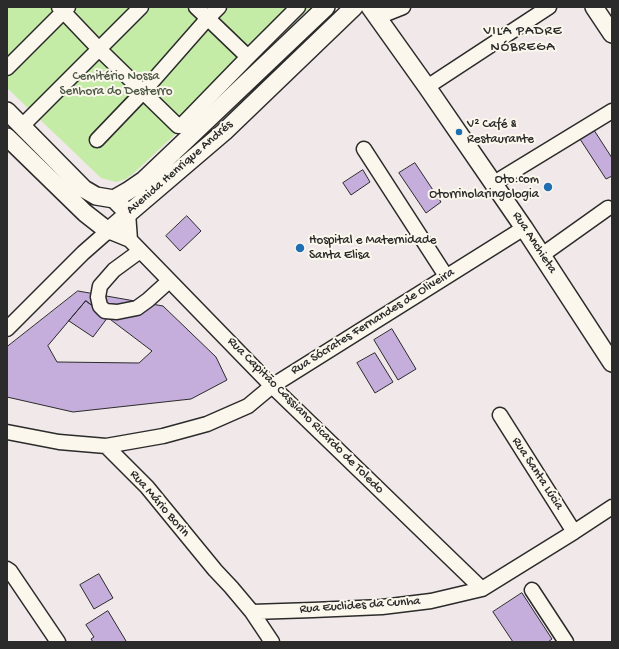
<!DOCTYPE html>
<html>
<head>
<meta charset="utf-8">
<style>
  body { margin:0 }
  #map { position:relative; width:619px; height:649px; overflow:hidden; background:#f0e8e9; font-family:"Gochi Hand",sans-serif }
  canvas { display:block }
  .frame { position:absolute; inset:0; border:8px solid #2b2b2b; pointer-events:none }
</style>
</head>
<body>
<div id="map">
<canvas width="619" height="649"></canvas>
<div class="frame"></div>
</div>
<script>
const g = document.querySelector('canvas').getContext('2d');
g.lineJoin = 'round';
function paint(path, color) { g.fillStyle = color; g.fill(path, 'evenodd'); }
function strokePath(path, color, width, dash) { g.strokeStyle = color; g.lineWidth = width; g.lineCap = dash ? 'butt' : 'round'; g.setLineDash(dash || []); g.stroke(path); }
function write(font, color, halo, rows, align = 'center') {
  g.font = font + ' "Gochi Hand",sans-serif'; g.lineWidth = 4; g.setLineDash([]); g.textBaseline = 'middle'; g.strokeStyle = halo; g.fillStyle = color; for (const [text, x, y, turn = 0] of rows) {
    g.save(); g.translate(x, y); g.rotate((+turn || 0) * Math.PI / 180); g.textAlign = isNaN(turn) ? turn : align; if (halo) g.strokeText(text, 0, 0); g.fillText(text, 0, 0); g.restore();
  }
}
paint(new Path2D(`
  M7 7H311L134 173 126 179 116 182 101 178 7 88Z`), '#c4eca7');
const building = new Path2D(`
  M592 127 612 158V176L606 179 578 136Z
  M415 163 441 202 426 213 399 173Z
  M363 170 370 182 351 195 343 183Z
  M187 216 201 231 180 251 166 236Z
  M78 291 163 306 216 357 227 380 191 399 73 412 7 397V347Z
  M86 301 152 351 139 363 57 362 48 346Z
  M86 301 108 317 93 337 69 321Z
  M392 329 416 369 398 380 374 340Z
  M375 353 393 382 375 393 357 363Z
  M99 574 113 598 94 609 80 585Z
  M522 593 552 639 548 642H513L493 612Z
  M108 611 126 641 124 642H93L91 639 94 637 86 625Z`);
paint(building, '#c5addc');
strokePath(building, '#2b2b2b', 1);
const minor = new Path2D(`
  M59 7 99 49 178 126H181L248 57 298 7
  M196 7 248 57
  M378 17 403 7
  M7 68 68 7
  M427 87 549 7
  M22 126 141 7
  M97 140 143 92 208 18 219 7
  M364 149 446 276
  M494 183 612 111
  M128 213 130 240
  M140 251 114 270 100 286 98 297 100 306 105 311 117 312 137 308 148 300 169 281
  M542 255 608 208
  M7 329 83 253 108 231 130 240 272 386 482 589
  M500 415 574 532
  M7 432 59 442 106 446 163 436 207 424 248 406 272 386 524 228
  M106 446 147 487 215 570 231 587 252 612 272 642
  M7 569 10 571 58 642
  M532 590 566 642
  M252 612 313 610 382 607 431 601 482 589 574 532 612 507`);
const major = new Path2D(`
  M370 7 427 87 524 228 612 363
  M594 7 612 34
  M7 111 84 189 96 196 114 199 122 207
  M7 137 85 213 108 231 224 132 354 7
  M114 199 128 191 144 180 326 7`);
strokePath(minor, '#2b2b2b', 17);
strokePath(major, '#2b2b2b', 20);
strokePath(minor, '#fbf7ec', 14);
strokePath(major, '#fbf7ec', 17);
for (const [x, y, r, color] of [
  [459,132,4,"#1f6fb2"],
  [548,187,5,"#1f6fb2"],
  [300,248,5,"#1f6fb2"]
]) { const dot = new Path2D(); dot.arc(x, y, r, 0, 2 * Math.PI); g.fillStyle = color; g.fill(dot); strokePath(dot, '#fbf7ec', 1.5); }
write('13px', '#515b4a', '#fbf7ec', [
  ["Cemitério Nossa",116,77],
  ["Senhora do Desterro",116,92]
]);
write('13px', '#2b2b2b', '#fbf7ec', [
  ["V² Café &",467,125],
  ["Restaurante",467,140],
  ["Oto.com",539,180,"right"],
  ["Otorrinolaringologia",539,195,"right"],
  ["Hospital e Maternidade",309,241],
  ["Santa Elisa",309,256]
], 'left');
write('13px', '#2b2b2b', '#fbf7ec', [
  ["Avenida Henrique Andrés",180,168,-41],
  ["Rua Anchieta",534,243,57],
  ["Rua Sócrates Fernandes de Oliveira",373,322,-32],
  ["Rua Capitão Cassiano Ricardo de Toledo",305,416,45],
  ["Rua Santa Lúcia",537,474,57],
  ["Rua Mário Borin",159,504,49],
  ["Rua Euclides da Cunha",360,606,-4]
]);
g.letterSpacing = '1px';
write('14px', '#2b2b2b', '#fbf7ec', [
  ["VILA PADRE",523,32],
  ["NÓBREGA",523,48]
]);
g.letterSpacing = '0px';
</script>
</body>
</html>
